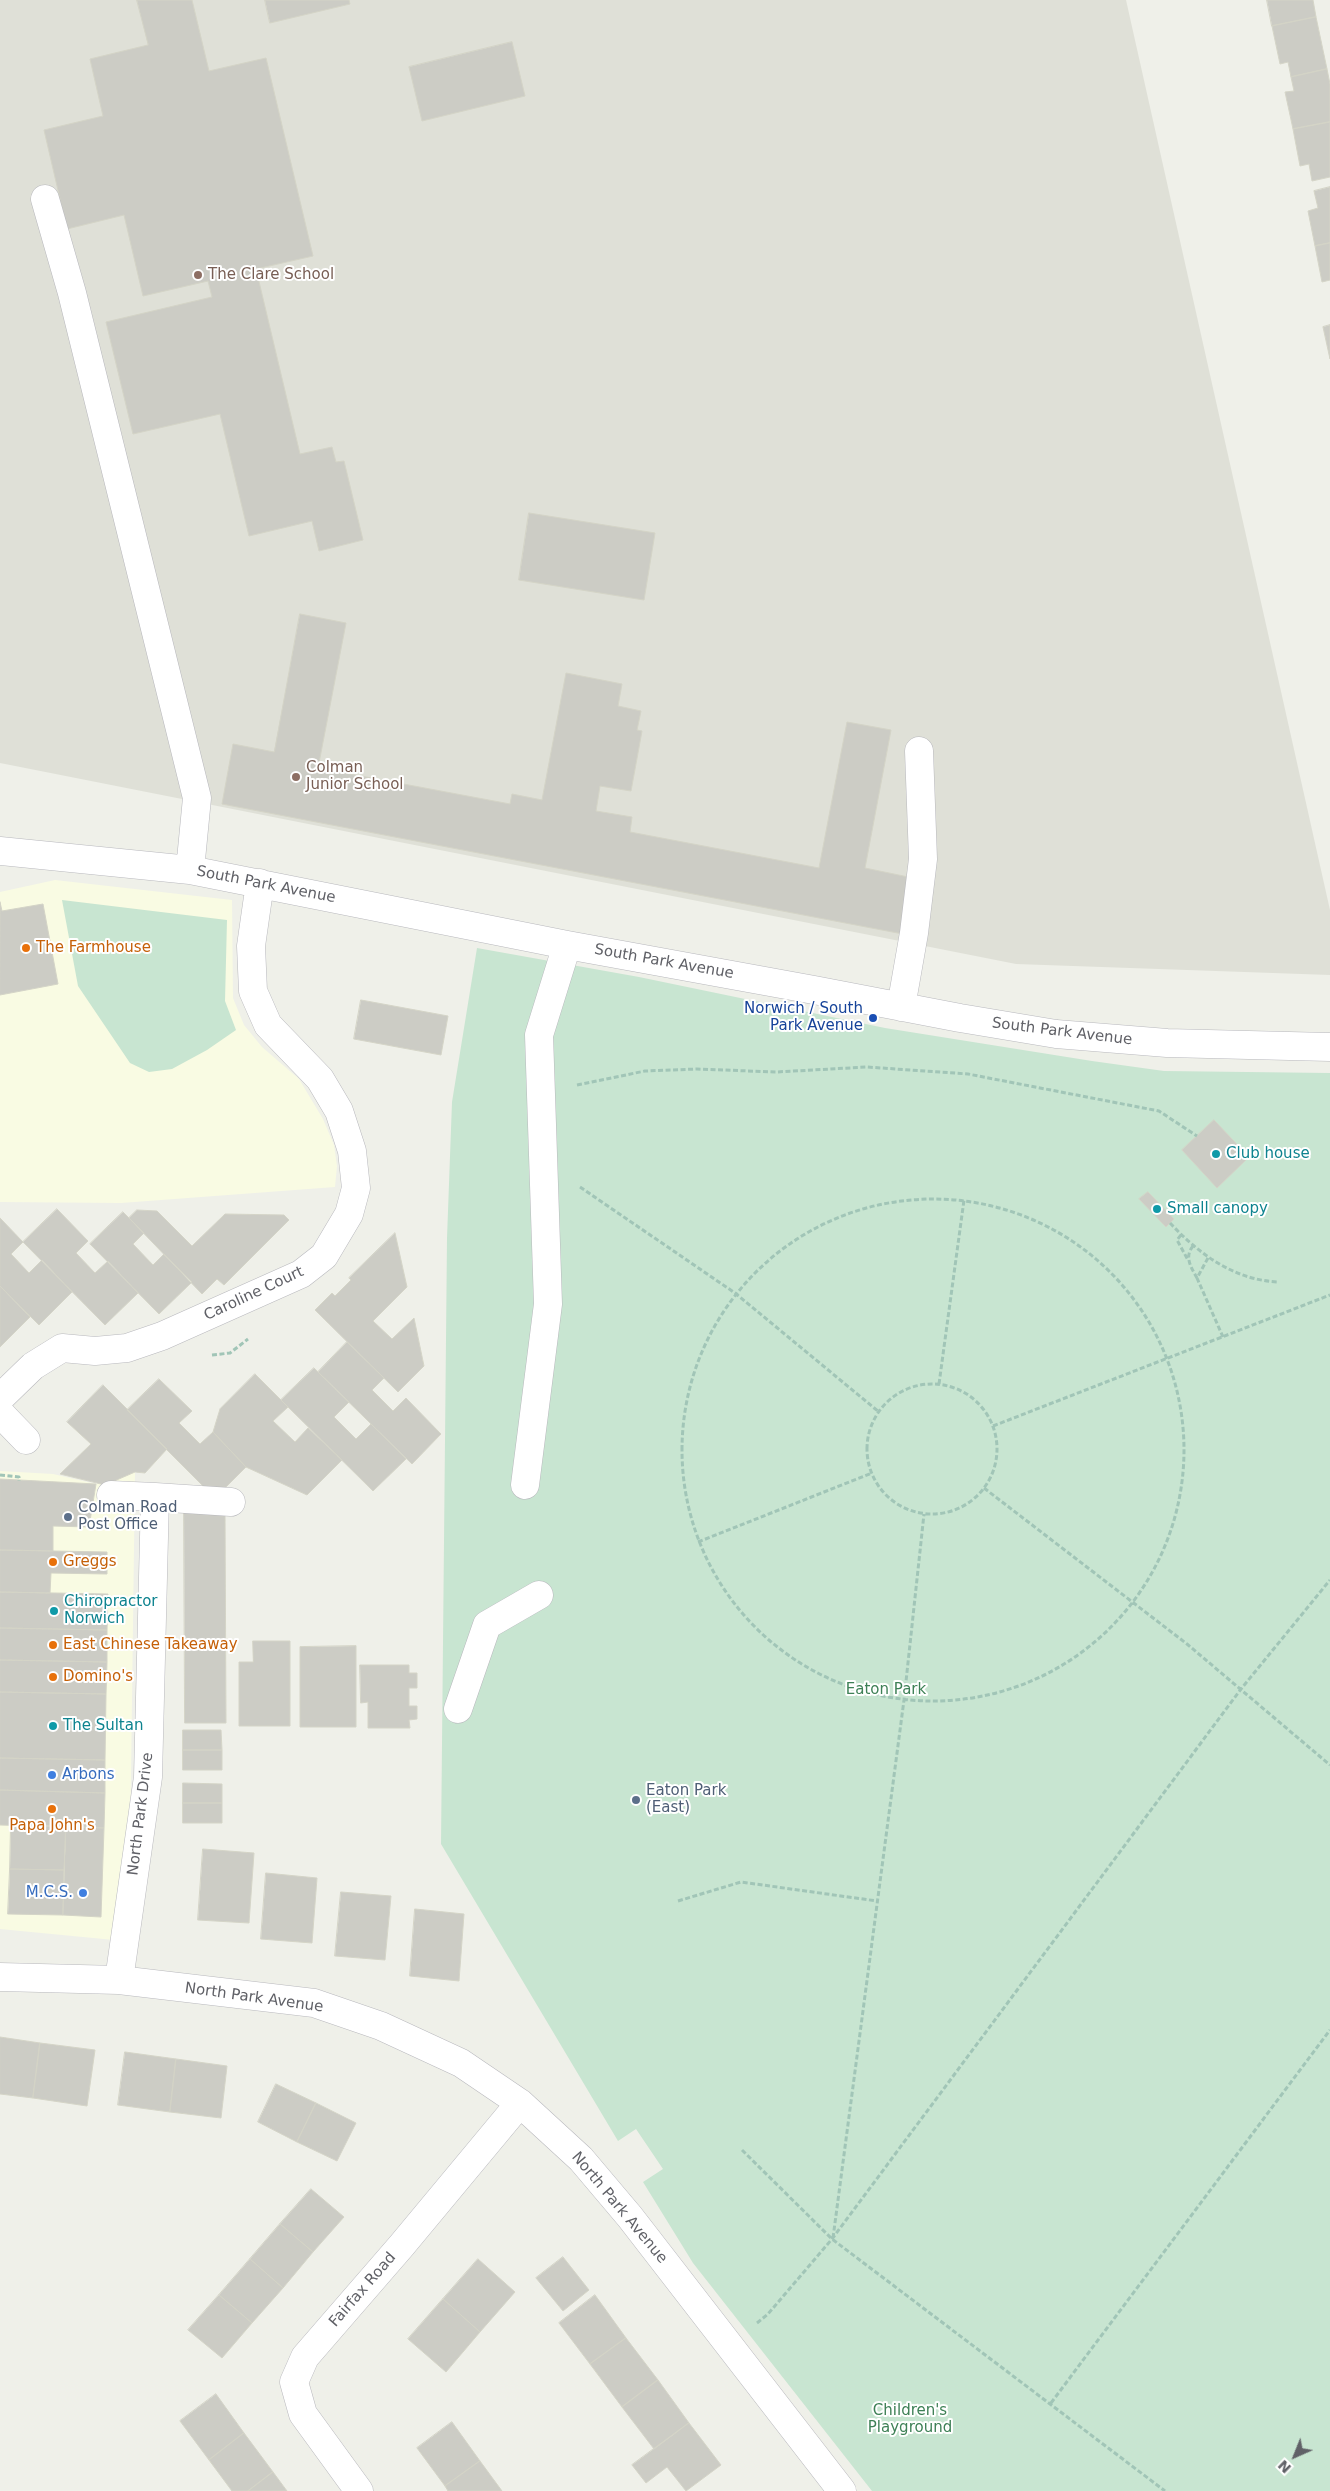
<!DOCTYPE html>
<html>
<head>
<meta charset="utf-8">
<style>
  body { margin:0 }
  #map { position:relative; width:1330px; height:2491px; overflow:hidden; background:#eff0e9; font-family:"DejaVu Sans",sans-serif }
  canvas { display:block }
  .north { position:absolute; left:1270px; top:2431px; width:50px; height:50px; -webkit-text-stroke:4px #fff; paint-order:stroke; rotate:224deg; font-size:14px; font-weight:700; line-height:20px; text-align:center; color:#606167 }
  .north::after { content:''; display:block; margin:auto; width:18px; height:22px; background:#606167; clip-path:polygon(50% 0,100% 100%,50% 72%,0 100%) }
</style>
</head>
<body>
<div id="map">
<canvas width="1330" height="2491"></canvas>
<div class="north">N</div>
</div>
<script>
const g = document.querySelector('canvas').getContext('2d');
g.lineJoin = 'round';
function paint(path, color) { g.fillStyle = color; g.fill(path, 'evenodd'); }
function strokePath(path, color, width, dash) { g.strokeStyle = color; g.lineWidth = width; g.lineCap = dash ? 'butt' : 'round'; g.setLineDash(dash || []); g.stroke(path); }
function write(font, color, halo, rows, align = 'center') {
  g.font = font + ' "DejaVu Sans",sans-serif'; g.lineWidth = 4; g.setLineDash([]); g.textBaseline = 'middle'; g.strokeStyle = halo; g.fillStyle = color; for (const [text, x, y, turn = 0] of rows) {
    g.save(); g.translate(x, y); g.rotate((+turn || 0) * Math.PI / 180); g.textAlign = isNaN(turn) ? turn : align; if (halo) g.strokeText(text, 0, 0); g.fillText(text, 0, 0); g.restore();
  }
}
paint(new Path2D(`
  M55 880 232 900 233 998 244 1025 262 1047 299 1079 323 1119 334 1145 337 1166 335 1187 121 1203 0 1202V892Z
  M0 1471 53 1474 96 1484 135 1472 129 1928 114 1940 0 1929Z`), '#f9fbe3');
paint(new Path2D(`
  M0 0H1126L1330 910V975L1016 964 0 763Z`), '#dfe0d7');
paint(new Path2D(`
  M62 900 227 920 225 1001 236 1030 207 1050 172 1069 149 1072 130 1063 78 986Z
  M477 948 639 977 885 1028 1092 1061 1164 1071 1330 1073V2491H872L693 2263 643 2182 663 2169 636 2129 618 2141 441 1844 447 1238 452 1102Z`), '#c8e5d1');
const building = new Path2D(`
  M137 0H192L209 71 266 58 313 256 256 269 300 454 332 447 336 462 344 461 363 540 319 551 312 521 249 536 220 414 133 434 106 322 212 297 208 281 143 296 124 215 67 229 44 130 103 116 90 59 148 45Z
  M265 0H349L350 4 270 23Z
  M1267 0H1313L1316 17 1272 26Z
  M1316 17 1327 69 1291 77 1288 62 1280 64 1272 26Z
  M512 42 525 96 422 121 409 67Z
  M1327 69 1330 84V122L1293 129 1285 92 1294 91 1291 77Z
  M1330 122V177L1312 181 1309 164 1300 166 1293 129Z
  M1330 187V243L1315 246 1308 211 1318 208 1314 191Z
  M1330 243V280L1322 282 1315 246Z
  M1330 325V359L1323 327Z
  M529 513 655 533 644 600 519 580Z
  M300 614 346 623 318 768 510 804 512 794 542 800 566 673 622 684 618 706 641 711 637 730 642 731 631 791 600 786 596 811 632 817 630 832 819 868 847 722 891 730 865 868 913 878 903 934 222 804 233 744 274 752Z
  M0 902 2 911 43 904 58 984 0 995Z
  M361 1000 448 1016 441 1055 354 1039Z
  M1214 1120 1249 1157 1217 1188 1182 1150Z
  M1148 1192 1174 1219 1166 1227 1139 1199Z
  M57 1209 88 1241 76 1253 95 1273 108 1261 138 1293 105 1325 23 1242Z
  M137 1210 157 1211 192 1246 225 1214 284 1215 289 1220 224 1285 217 1279 202 1294 129 1218Z
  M123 1212 144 1233 133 1244 153 1265 164 1254 192 1282 159 1314 90 1244Z
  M0 1218 23 1242 11 1254 29 1273 42 1260 72 1292 39 1325 0 1286Z
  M395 1233 407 1287 373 1321 392 1339 414 1318 424 1366 398 1392 315 1310 332 1293 335 1296 351 1280 349 1278Z
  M0 1286 30 1317 0 1347Z
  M347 1342 384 1378 372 1390 393 1411 406 1398 441 1434 412 1464 318 1372Z
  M314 1368 349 1402 334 1417 356 1439 371 1424 406 1459 373 1491 281 1400Z
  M255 1374 288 1407 273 1421 295 1442 308 1428 342 1460 307 1495 246 1467 213 1432 220 1409Z
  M159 1379 192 1411 179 1423 200 1444 213 1432 246 1467 215 1498 127 1410Z
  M103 1385 167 1449 145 1473 135 1472 105 1485 60 1474 91 1444 67 1422Z
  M0 1479 96 1484 89 1527 53 1526V1551L0 1550Z
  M184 1512H225L226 1723H185Z
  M0 1550 107 1552V1574L51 1573 50 1593 0 1592Z
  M0 1592 108 1594 107 1630 0 1628Z
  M0 1628 107 1630V1662L0 1660Z
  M253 1641H290V1726H239V1662H253Z
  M356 1646V1727H300V1647Z
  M0 1660 107 1662 106 1694 0 1692Z
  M360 1665H409V1673H417V1688H409V1706H417V1719L409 1720 410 1728H368V1702L361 1703Z
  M0 1692 106 1694 105 1760 0 1758Z
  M183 1730H221L222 1750H183Z
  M183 1750H222V1770H183Z
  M0 1758 105 1760V1793L0 1790Z
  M183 1783 222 1784V1803H183Z
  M0 1790 105 1793 104 1828 0 1825Z
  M183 1803H222V1823H183Z
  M11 1825 66 1826 64 1870 10 1869Z
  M66 1826 104 1828 101 1917 63 1915Z
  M203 1849 254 1853 249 1923 198 1920Z
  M10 1869 64 1870 63 1915 8 1914Z
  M266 1873 317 1878 312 1943 261 1939Z
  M341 1892 391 1896 385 1960 335 1956Z
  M415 1909 464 1914 459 1981 410 1976Z
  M0 2037 40 2043 33 2098 0 2094Z
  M40 2043 95 2050 87 2106 33 2098Z
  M125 2052 176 2059 170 2112 118 2105Z
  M176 2059 227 2066 221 2118 170 2112Z
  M276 2084 316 2103 297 2142 258 2122Z
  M316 2103 356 2123 337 2161 297 2142Z
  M311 2189 344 2217 313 2252 280 2224Z
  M280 2224 313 2252 283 2288 250 2259Z
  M563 2257 589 2290 563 2311 536 2278Z
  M250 2259 283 2288 252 2323 219 2295Z
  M478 2259 515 2292 480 2332 443 2299Z
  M219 2295 252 2323 222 2358 188 2330Z
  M595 2295 626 2338 590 2364 559 2323Z
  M443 2299 480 2332 446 2372 408 2339Z
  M626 2338 658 2380 622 2407 590 2364Z
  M658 2380 689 2423 654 2449 622 2407Z
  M216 2394 244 2433 209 2460 180 2421Z
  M452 2422 480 2461 445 2486 417 2448Z
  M689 2423 721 2465 686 2491 667 2467 646 2483 632 2465Z
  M244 2433 273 2472 248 2491H232L209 2460Z
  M480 2461 502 2491H448L445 2486Z
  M273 2472 287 2491H248Z`);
paint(building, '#ccccc5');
strokePath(building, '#d4d4c7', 1);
const minor = new Path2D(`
  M45 199 72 293 197 798 190 870
  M0 851 190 870 567 945 814 990 960 1018 1056 1034 1167 1043 1330 1047
  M901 1007 914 933 923 859 919 751
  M0 1398 33 1366 62 1348 95 1351 127 1348 162 1336 301 1274 324 1256 349 1214 356 1188 352 1151 339 1111 320 1079 268 1025 253 991 251 946 260 883
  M0 1413 26 1440
  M525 1485 548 1304 539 1035 567 945
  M111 1495 155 1497
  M458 1709 487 1625 539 1595
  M0 1977 119 1980 314 2003 381 2026 461 2063 520 2103 581 2159 630 2217 842 2491
  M119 1980 148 1777 155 1497 231 1502
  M359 2491 303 2414 294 2382 305 2357 402 2245 520 2103`);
strokePath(minor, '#b8b8bd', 29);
strokePath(new Path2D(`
  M577 1085 645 1071 697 1069 776 1072 867 1067 968 1074 1159 1111 1197 1136
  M580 1187 735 1293 879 1412
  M682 1450a251 251 0 1 1 502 0a251 251 0 1 1-502 0Z
  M1170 1223C1199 1254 1234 1280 1278 1282
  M1181 1235 1177 1240 1188 1260
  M1193 1246C1184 1257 1191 1267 1197 1278
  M1208 1258 1197 1278 1223 1337
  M212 1355 230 1353 248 1339
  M939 1384 964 1200
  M867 1449a65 65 0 1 1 130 0a65 65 0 1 1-130 0Z
  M993 1426 1330 1295
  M0 1475 19 1477V1481
  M984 1488 1187 1644 1330 1765
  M698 1542 872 1473
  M678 1901 741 1882 877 1901
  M742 2150 832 2239 1165 2491
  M833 2238 904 1700 924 1514
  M757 2323 768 2314 832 2239 1241 1689 1330 1580
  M1051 2403 1330 2030`), '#a1c5b7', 3, [5, 2.5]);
strokePath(minor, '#fff', 28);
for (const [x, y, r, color] of [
  [198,275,5,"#8d6e63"],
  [296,777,5,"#8d6e63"],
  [26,948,5,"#e8710a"],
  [873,1018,5,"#1a4fb4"],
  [1216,1154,5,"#0f9aa8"],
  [1157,1209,5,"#0f9aa8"],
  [68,1517,5,"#5c6f8a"],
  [53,1562,5,"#e8710a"],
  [54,1611,5,"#0f9aa8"],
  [53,1645,5,"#e8710a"],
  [53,1677,5,"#e8710a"],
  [53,1726,5,"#0f9aa8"],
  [52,1775,5,"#3f7fe0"],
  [636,1800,5,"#5c6f8a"],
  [52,1809,5,"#e8710a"],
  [83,1893,5,"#3f7fe0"]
]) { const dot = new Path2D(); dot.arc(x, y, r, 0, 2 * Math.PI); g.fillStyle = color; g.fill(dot); strokePath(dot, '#fff', 2); }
write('15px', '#785e54', '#fff', [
  ["The Clare School",208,275],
  ["Colman",306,768],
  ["Junior School",306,785]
], 'left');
write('15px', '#606167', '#fff', [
  ["South Park Avenue",266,885,11],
  ["South Park Avenue",664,962,10],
  ["South Park Avenue",1062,1032,7],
  ["Caroline Court",254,1294,-25],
  ["North Park Drive",141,1814,-83],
  ["North Park Avenue",254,1998,8],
  ["North Park Avenue",619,2208,50],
  ["Fairfax Road",363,2290,-49]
]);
write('15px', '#c56008', '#fff', [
  ["The Farmhouse",36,948],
  ["Greggs",63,1562],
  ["East Chinese Takeaway",63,1645],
  ["Domino's",63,1677],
  ["Papa John's",52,1826,"center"]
], 'left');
write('15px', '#164399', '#fff', [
  ["Norwich / South",863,1009],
  ["Park Avenue",863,1026]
], 'right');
write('15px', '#0d838f', '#fff', [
  ["Club house",1226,1154],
  ["Small canopy",1167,1209],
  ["Chiropractor",64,1602],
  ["Norwich",64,1619],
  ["The Sultan",63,1726]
], 'left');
write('15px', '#4e5e75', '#fff', [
  ["Colman Road",78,1508],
  ["Post Office",78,1525],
  ["Eaton Park",646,1791],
  ["(East)",646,1808]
], 'left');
write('15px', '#3e8056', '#fff', [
  ["Eaton Park",886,1690],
  ["Children's",910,2411],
  ["Playground",910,2428]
]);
write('15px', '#366cbe', '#fff', [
  ["Arbons",62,1775],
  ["M.C.S.",73,1893,"right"]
], 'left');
</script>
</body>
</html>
